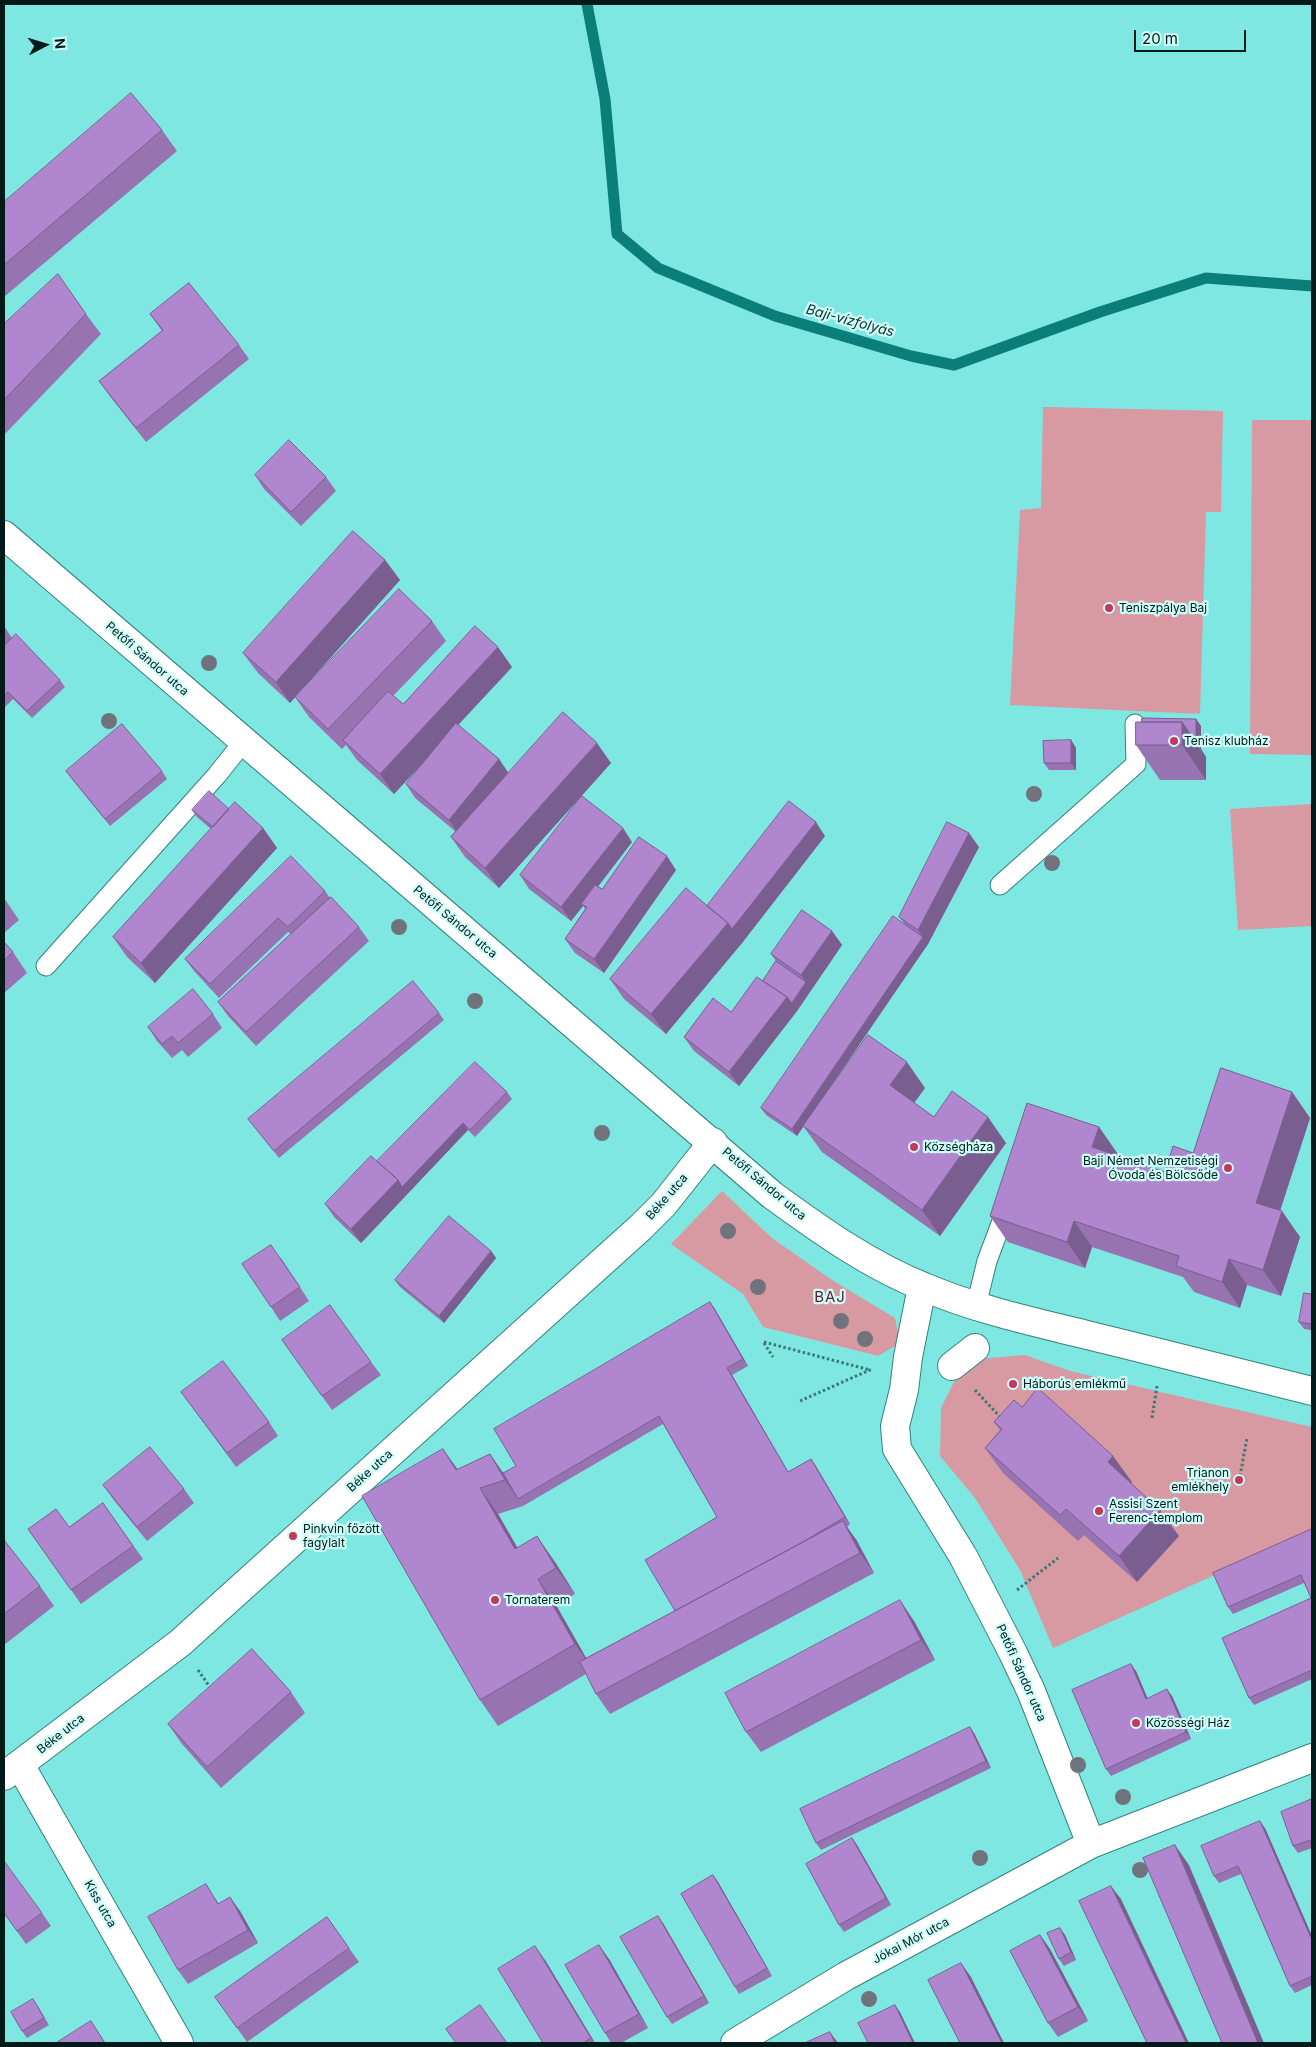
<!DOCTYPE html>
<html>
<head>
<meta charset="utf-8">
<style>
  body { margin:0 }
  #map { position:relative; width:1316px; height:2047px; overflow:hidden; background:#7fe7e1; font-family:Inter,sans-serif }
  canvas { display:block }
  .frame { position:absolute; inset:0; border:5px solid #031a18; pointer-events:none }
  .north { position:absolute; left:20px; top:20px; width:50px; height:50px; -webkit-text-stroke:4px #cefefa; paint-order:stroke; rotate:85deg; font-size:14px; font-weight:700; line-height:20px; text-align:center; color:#031a18 }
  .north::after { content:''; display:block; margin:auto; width:18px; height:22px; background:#031a18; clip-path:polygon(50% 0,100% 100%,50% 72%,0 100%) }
  .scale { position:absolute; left:1134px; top:30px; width:112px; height:22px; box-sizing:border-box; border:2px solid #031a18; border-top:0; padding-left:6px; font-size:15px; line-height:18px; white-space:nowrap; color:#031a18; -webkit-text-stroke:4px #cefefa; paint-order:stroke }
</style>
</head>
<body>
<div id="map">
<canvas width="1316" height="2047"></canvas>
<div class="frame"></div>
<div class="north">N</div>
<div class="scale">20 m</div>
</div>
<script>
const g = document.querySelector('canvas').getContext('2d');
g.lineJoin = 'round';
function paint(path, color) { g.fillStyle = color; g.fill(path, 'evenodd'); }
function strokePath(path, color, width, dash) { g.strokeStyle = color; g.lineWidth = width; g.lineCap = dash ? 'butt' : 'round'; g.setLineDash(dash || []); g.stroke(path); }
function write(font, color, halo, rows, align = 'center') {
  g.font = font + ' Inter,sans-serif'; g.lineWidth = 4.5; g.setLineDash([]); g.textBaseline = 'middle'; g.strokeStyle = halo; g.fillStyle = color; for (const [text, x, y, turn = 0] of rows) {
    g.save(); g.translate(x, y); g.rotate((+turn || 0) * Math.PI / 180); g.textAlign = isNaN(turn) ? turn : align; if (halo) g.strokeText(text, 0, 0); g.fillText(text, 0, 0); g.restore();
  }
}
paint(new Path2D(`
  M1043 407 1223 411 1221 512H1206L1200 714 1010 705 1020 510 1041 508Z
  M1252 420H1312V755L1250 754Z
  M1312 804V926L1238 930 1230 809Z
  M722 1191 772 1238 832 1280 895 1318 900 1343 878 1356 763 1327 743 1294 671 1244Z
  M1025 1355 1070 1371 1312 1427V1531L1053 1648 1020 1570 975 1498 940 1456 941 1408 954 1382 978 1359Z`), '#d79aa2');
strokePath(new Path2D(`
  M587 4 605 99 617 234 658 268 775 316 911 356 954 365 1100 312 1206 278 1312 286`), '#0b7e79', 11);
const service = new Path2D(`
  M1000 885 1136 764 1135 724
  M46 966 217 775 244 741
  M976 1306 987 1261 1008 1205`);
const minor = new Path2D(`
  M922 1287 908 1357 904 1390 895 1426 897 1449 963 1556 1013 1653 1031 1691 1091 1844
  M952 1366 975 1348
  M20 1765 179 2043
  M4 1776 180 1643 641 1227 664 1204 713 1142
  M735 2043 846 1976 1091 1844 1312 1758`);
const tertiary = new Path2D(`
  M4 535 772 1195C820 1230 869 1265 924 1287 978 1310 1035 1322 1091 1336 1165 1354 1239 1373 1312 1391`);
strokePath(service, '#31827e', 21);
strokePath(minor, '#31827e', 30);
strokePath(tertiary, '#31827e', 30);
strokePath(new Path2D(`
  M764 1342 870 1370
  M764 1343 773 1357
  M975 1390 1002 1419
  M800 1401 872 1369
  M1152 1418 1157 1386
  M1240 1476 1247 1438
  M1017 1590 1058 1558
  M198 1670 212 1690`), '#3b7773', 3, [2.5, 2.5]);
strokePath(service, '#fff', 19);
strokePath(minor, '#fff', 28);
strokePath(tertiary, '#fff', 28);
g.fillStyle = '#70727c';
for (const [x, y] of [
  [209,663],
  [109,721],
  [1034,794],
  [1052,863],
  [399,927],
  [475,1001],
  [602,1133],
  [728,1231],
  [758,1287],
  [841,1321],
  [865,1339],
  [1078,1765],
  [1123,1797],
  [980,1858],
  [1140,1870],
  [869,1999]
]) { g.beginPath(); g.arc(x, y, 8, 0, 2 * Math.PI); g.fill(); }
paint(new Path2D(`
  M162 130 177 151 4 297V202Z
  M86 314 101 334 4 435V324Z
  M150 314 239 345 249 359 146 442 109 395 99 381 162 331Z
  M255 475 326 477 336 491 301 526 264 489Z
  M385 560 400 580 299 693 432 621 446 641 393 696 403 704 512 667 458 725 499 759 508 772 611 763 499 888 465 857 451 837 455 831 415 798 406 784 422 764 394 794 357 760 346 745 342 749 309 717 295 697 290 703 258 673 243 653Z
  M4 626 12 638 60 680 65 687 32 718 13 699 4 708Z
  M1196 719 1201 726V749L1206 757V780H1160L1136 745Z
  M1071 740 1076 748V770H1049L1044 763Z
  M66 771H162L167 779 110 826 71 778Z
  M229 809 263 828 277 848 155 983 127 957 113 937 211 829 197 817 192 810Z
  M825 836 742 943 666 1034 624 999 610 979 707 906Z
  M632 842 598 887 602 889 676 870 604 973 575 953 565 939 585 909 583 906 571 921 529 889 520 875Z
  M979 847 928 944 804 1125 925 1088 914 1103 934 1117 1006 1143 940 1236 822 1152 803 1126 797 1136 766 1115 761 1108 904 923 899 917Z
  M325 891 330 898 359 927 369 941 256 1046 228 1016 218 1002 291 934 288 932 219 998 195 972 185 959Z
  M4 898 19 920 4 933Z
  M832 931 842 945 797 1011 739 1086 694 1051 684 1037 731 1012 763 981 776 961 771 954Z
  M4 942 13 952 27 973 4 993Z
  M439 1013 444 1020 279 1158 248 1119Z
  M213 1014 222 1028 188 1057 182 1050 172 1058 157 1041 148 1027Z
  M507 1092 512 1099 475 1137 468 1130 361 1243 335 1218 325 1204 377 1161Z
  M1292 1092 1310 1118 1280 1211 1300 1237 1281 1296 1247 1285 1240 1308 1194 1292 1183 1277 1092 1247 1085 1268 1008 1242 990 1216 1099 1127 1117 1153 1116 1155 1165 1172 1193 1153Z
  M491 1251 496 1258 444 1323 400 1287 395 1280Z
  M281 1258 309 1301 280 1321 271 1307Z
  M1312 1294V1330L1304 1329 1299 1322Z
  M710 1302 748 1366 732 1375 788 1472 811 1459 850 1524 847 1527 857 1541 874 1573 610 1714 596 1694 586 1674 498 1726 480 1700 458 1469 490 1454 503 1473 516 1466ZM663 1424 717 1517 675 1611 586 1658 556 1605 575 1594 555 1562 517 1547 498 1514 523 1506Z
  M282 1340 371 1362 381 1375 332 1410Z
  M181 1392 269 1422 278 1436 236 1467Z
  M1022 1407 1132 1482 1130 1483 1179 1536 1137 1582 1084 1535 1078 1541 1003 1473 985 1448 1000 1430 994 1422Z
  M103 1485 184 1489 194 1503 147 1541 113 1499Z
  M103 1503 143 1559 81 1604 28 1529 69 1527Z
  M1312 1529V1679L1254 1705 1249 1698 1311 1598 1304 1583 1233 1614 1228 1607Z
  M4 1540 40 1586 54 1606 4 1645Z
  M914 1621 935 1660 761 1752 746 1732Z
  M1136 1671 1147 1698 1172 1696 1191 1739 1111 1776 1106 1769Z
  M291 1692 305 1713 221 1788 182 1744 168 1724Z
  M970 1727 975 1735 991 1768 821 1850 816 1843Z
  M1312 1799V1848L1298 1853 1293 1846Z
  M1265 1828 1312 1936V1985L1295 1993 1290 1986 1241 1874 1219 1883 1214 1876Z
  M852 1838 857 1845 891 1905 844 1932 839 1925Z
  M713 1875 718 1882 772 1976 739 1994 735 1987Z
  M215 1898 219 1904 240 1911 258 1943 188 1984 178 1970Z
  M4 1913H42L51 1926 26 1944Z
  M327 1917 359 1962 247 2042 215 1997Z
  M663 1923 709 2003 672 2024 667 2017Z
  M1040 1935 1050 1949 1088 2021 1058 2037 1048 2023Z
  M1065 1935 1076 1960 1064 1966 1059 1959Z
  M609 1959 648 2028 621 2043H611L605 2033Z
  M545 1960 595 2043H543Z
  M38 2006 49 2025 27 2038 22 2031Z`), '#9773b1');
paint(new Path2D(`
  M385 560 400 580 290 703 276 682Z
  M498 647 512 667 394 794 380 774Z
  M1196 719 1201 726V749L1206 757V780L1182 745V722Z
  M1071 740 1076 748V770L1071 763Z
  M597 743 611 763 499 888 485 868Z
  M499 759 508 773 458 834 449 820Z
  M816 822 825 836 742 943 666 1034 651 1014 728 923Z
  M263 828 277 848 155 983 141 963Z
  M623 828 632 842 583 905 581 904 583 906 571 921 561 907Z
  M969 833 979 847 928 944 797 1136 792 1129 923 937 918 930Z
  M667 856 676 870 604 973 594 959Z
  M832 931 842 945 797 1011 739 1086 729 1072 787 997 806 982 801 975Z
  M907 1062 925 1088 908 1111 890 1085Z
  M1292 1092 1310 1118 1274 1229 1256 1203Z
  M988 1117 1006 1143 940 1236 922 1210Z
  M463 1123 468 1130 361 1243 351 1229 398 1180Z
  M1099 1127 1117 1153 1110 1173 1092 1147Z
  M1282 1211 1300 1237 1281 1296 1263 1270Z
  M1074 1221 1092 1247 1085 1268 1067 1242Z
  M491 1251 496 1258 444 1323 439 1316Z
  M1229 1259 1247 1285 1240 1308 1222 1282Z
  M710 1302 715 1309 748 1366 743 1359Z
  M727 1368 732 1375 793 1480 788 1472Z
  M443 1449 461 1474 456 1470Z
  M490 1454 508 1480 518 1499 505 1480Z
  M1113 1456 1132 1482 1126 1488 1108 1462Z
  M811 1459 816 1466 850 1524 845 1517Z
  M480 1488 498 1514 533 1575 515 1549Z
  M1160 1510 1179 1536 1137 1582 1119 1556Z
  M843 1521 857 1541 874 1573 860 1553Z
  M537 1536 555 1562 575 1594 556 1568Z
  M538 1579 556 1605 593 1670 575 1644Z
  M900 1600 914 1621 935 1660 921 1640Z
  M1131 1664 1136 1671 1151 1706 1146 1699Z
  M1167 1689 1172 1696 1191 1739 1186 1732Z
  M970 1727 975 1735 991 1768 986 1761Z
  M1260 1821 1265 1828 1312 1936V1940Z
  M852 1838 857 1845 891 1905 886 1898Z
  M1175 1845 1189 1865 1264 2043H1258Z
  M713 1875 718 1882 772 1976 767 1968Z
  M1111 1886 1121 1899 1189 2043H1186Z
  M230 1897 240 1911 258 1943 248 1930Z
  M658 1916 663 1923 709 2003 704 1996Z
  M1060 1928 1065 1935 1076 1960 1071 1952Z
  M1040 1935 1050 1949 1088 2021 1078 2007Z
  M599 1945 609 1959 648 2028 639 2014Z
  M535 1946 545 1960 595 2043 591 2038Z
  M961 1963 971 1977 1004 2043H1002Z
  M895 2005 900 2012 915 2043H913Z
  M830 2032 838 2043H835Z`), '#7b5e90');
const building = new Path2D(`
  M131 93 162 130 4 265V202Z
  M58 274 86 314 4 400V324Z
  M189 283 239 345 136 428 99 381 163 330 150 314Z
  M289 440 326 477 291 512 255 475Z
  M353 531 385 560 276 682 243 653Z
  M399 589 432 621 328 729 295 697Z
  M475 626 498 647 380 774 343 740 388 691 403 704Z
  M16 634 60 680 27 711 8 692 4 696V646Z
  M563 712 597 743 485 868 451 837Z
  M1142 718 1196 719V742L1182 722H1142Z
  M1136 722H1182V745H1136Z
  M456 723 499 759 449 820 406 784Z
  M122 724 162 771 105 819 66 771Z
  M1071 740V763H1044L1043 741Z
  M209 791 229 809 213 827 192 810Z
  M582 796 623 828 561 907 520 875Z
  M789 801 816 822 732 929 728 923 707 906Z
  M235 802 263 828 141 963 113 937Z
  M947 822 969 833 918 930 899 917Z
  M639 837 667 856 594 959 565 939 587 907 581 904 595 885 602 889Z
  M291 856 325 891 288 927 278 918 210 984 185 959Z
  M686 888 728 923 651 1014 610 979Z
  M331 897 359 927 246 1032 218 1002Z
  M802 910 832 931 801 975 771 954Z
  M893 916 923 937 792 1129 761 1108Z
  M4 942 13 952 4 960Z
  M776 961 806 982 792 1003 787 997 763 981Z
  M757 977 787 997 729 1072 684 1037 713 998 731 1012Z
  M413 981 439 1013 274 1151 248 1119Z
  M193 989 213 1014 178 1043 172 1036 162 1044 148 1027Z
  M868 1035 907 1062 890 1085 934 1117 952 1091 988 1117 922 1210 803 1126Z
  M475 1062 507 1092 470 1130 463 1123 402 1187 398 1180 377 1161Z
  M1221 1068 1292 1092 1256 1203 1282 1211 1263 1270 1229 1259 1222 1282 1176 1266 1179 1256 1074 1221 1067 1242 990 1216 1027 1103 1099 1127 1092 1147 1165 1172 1173 1146 1193 1153Z
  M371 1156 398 1180 351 1229 325 1204Z
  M449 1216 491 1251 439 1316 395 1280Z
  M271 1245 300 1287 271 1307 242 1264Z
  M1304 1293 1312 1294V1324L1299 1322Z
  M710 1302 743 1359 727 1368 788 1472 811 1459 845 1517 801 1543 675 1611 645 1560 717 1517 659 1416 518 1499 503 1473 516 1466 494 1429Z
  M330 1305 371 1362 322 1396 282 1340Z
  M223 1361 269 1422 227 1453 181 1392Z
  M1038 1388 1113 1456 1108 1462 1160 1510 1119 1556 1066 1509 1060 1515 985 1448 1002 1429 994 1422 1014 1400 1022 1407Z
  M150 1447 184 1489 137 1527 103 1485Z
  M443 1449 456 1470 490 1454 505 1480 480 1488 515 1549 537 1536 556 1568 538 1579 575 1644 480 1700 362 1496Z
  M103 1503 133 1546 71 1590 28 1529 56 1509 69 1527Z
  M843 1521 860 1553 596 1694 580 1662Z
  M1312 1529V1670L1249 1698 1222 1638 1311 1598 1301 1575 1228 1607 1213 1573Z
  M4 1540 40 1586 4 1614Z
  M900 1600 921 1640 746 1732 725 1693Z
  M252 1649 291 1692 207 1767 168 1724Z
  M1131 1664 1146 1699 1167 1689 1186 1732 1106 1769 1072 1690Z
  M970 1727 986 1761 816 1843 800 1809Z
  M1312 1799V1846L1310 1840 1293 1846 1281 1812Z
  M1260 1821 1312 1940V1976L1290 1986 1238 1866 1214 1876 1201 1846Z
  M852 1838 886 1898 839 1925 806 1864Z
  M1175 1845 1258 2043H1222L1143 1858Z
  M4 1861 42 1913 17 1931 4 1913Z
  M713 1875 767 1968 735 1987 681 1894Z
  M206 1884 218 1904 230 1897 248 1930 178 1970 148 1917Z
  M1111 1886 1186 2043H1147L1079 1901Z
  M658 1916 704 1996 667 2017 620 1937Z
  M327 1917 349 1948 237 2028 215 1997Z
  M1060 1928 1071 1952 1059 1959 1047 1933Z
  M1040 1935 1078 2007 1048 2023 1010 1951Z
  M599 1945 639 2014 605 2033 565 1965Z
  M535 1946 591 2038 583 2043H543L498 1969Z
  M961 1963 1002 2043H960L928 1980Z
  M33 1999 44 2018 22 2031 11 2012Z
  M480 2005 507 2043H456L446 2029Z
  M895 2005 913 2043H868L858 2023Z
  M91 2021 105 2043H56Z
  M830 2032 835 2043H805Z`);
paint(building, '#b086ce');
strokePath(building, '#7b5e90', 1);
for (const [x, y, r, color] of [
  [1109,608,5,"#c7375c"],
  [1174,741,5,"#c7375c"],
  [914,1147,5,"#c7375c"],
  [1228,1168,5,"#c7375c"],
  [1013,1384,5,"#c7375c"],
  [1239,1480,5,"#c7375c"],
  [1099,1511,5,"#c7375c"],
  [293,1536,5,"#c7375c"],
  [495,1600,5,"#c7375c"],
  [1136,1723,5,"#c7375c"]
]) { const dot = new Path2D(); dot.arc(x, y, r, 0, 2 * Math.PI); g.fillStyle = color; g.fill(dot); strokePath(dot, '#cefefa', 2); }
write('12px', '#031a18', '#cefefa', [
  ["Teniszpálya Baj",1119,608],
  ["Tenisz klubház",1184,741],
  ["Községháza",924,1147],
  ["Baji Német Nemzetiségi",1218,1161,"right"],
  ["Óvoda és Bölcsőde",1218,1175,"right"],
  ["Háborús emlékmű",1023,1384],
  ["Trianon",1229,1473,"right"],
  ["emlékhely",1229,1487,"right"],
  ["Assisi Szent",1109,1504],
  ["Ferenc-templom",1109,1518],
  ["Pinkvin főzött",303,1529],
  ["fagylalt",303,1543],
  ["Tornaterem",505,1600],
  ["Közösségi Ház",1146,1723]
], 'left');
write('12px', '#031a18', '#cefefa', [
  ["Petőfi Sándor utca",147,659,41],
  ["Petőfi Sándor utca",455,922,40],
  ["Petőfi Sándor utca",764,1184,40],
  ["Béke utca",667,1197,-49],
  ["Béke utca",370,1471,-42],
  ["Petőfi Sándor utca",1021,1673,66],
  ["Béke utca",61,1734,-38],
  ["Kiss utca",100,1904,60],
  ["Jókai Mór utca",911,1941,-28]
]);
write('italic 14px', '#172e2c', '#cefefa', [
  ["Baji-vízfolyás",850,321,15]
]);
g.letterSpacing = '1px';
write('15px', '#601b2b', '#cefefa', [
  ["BAJ",830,1297]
]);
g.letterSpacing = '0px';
</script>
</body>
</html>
